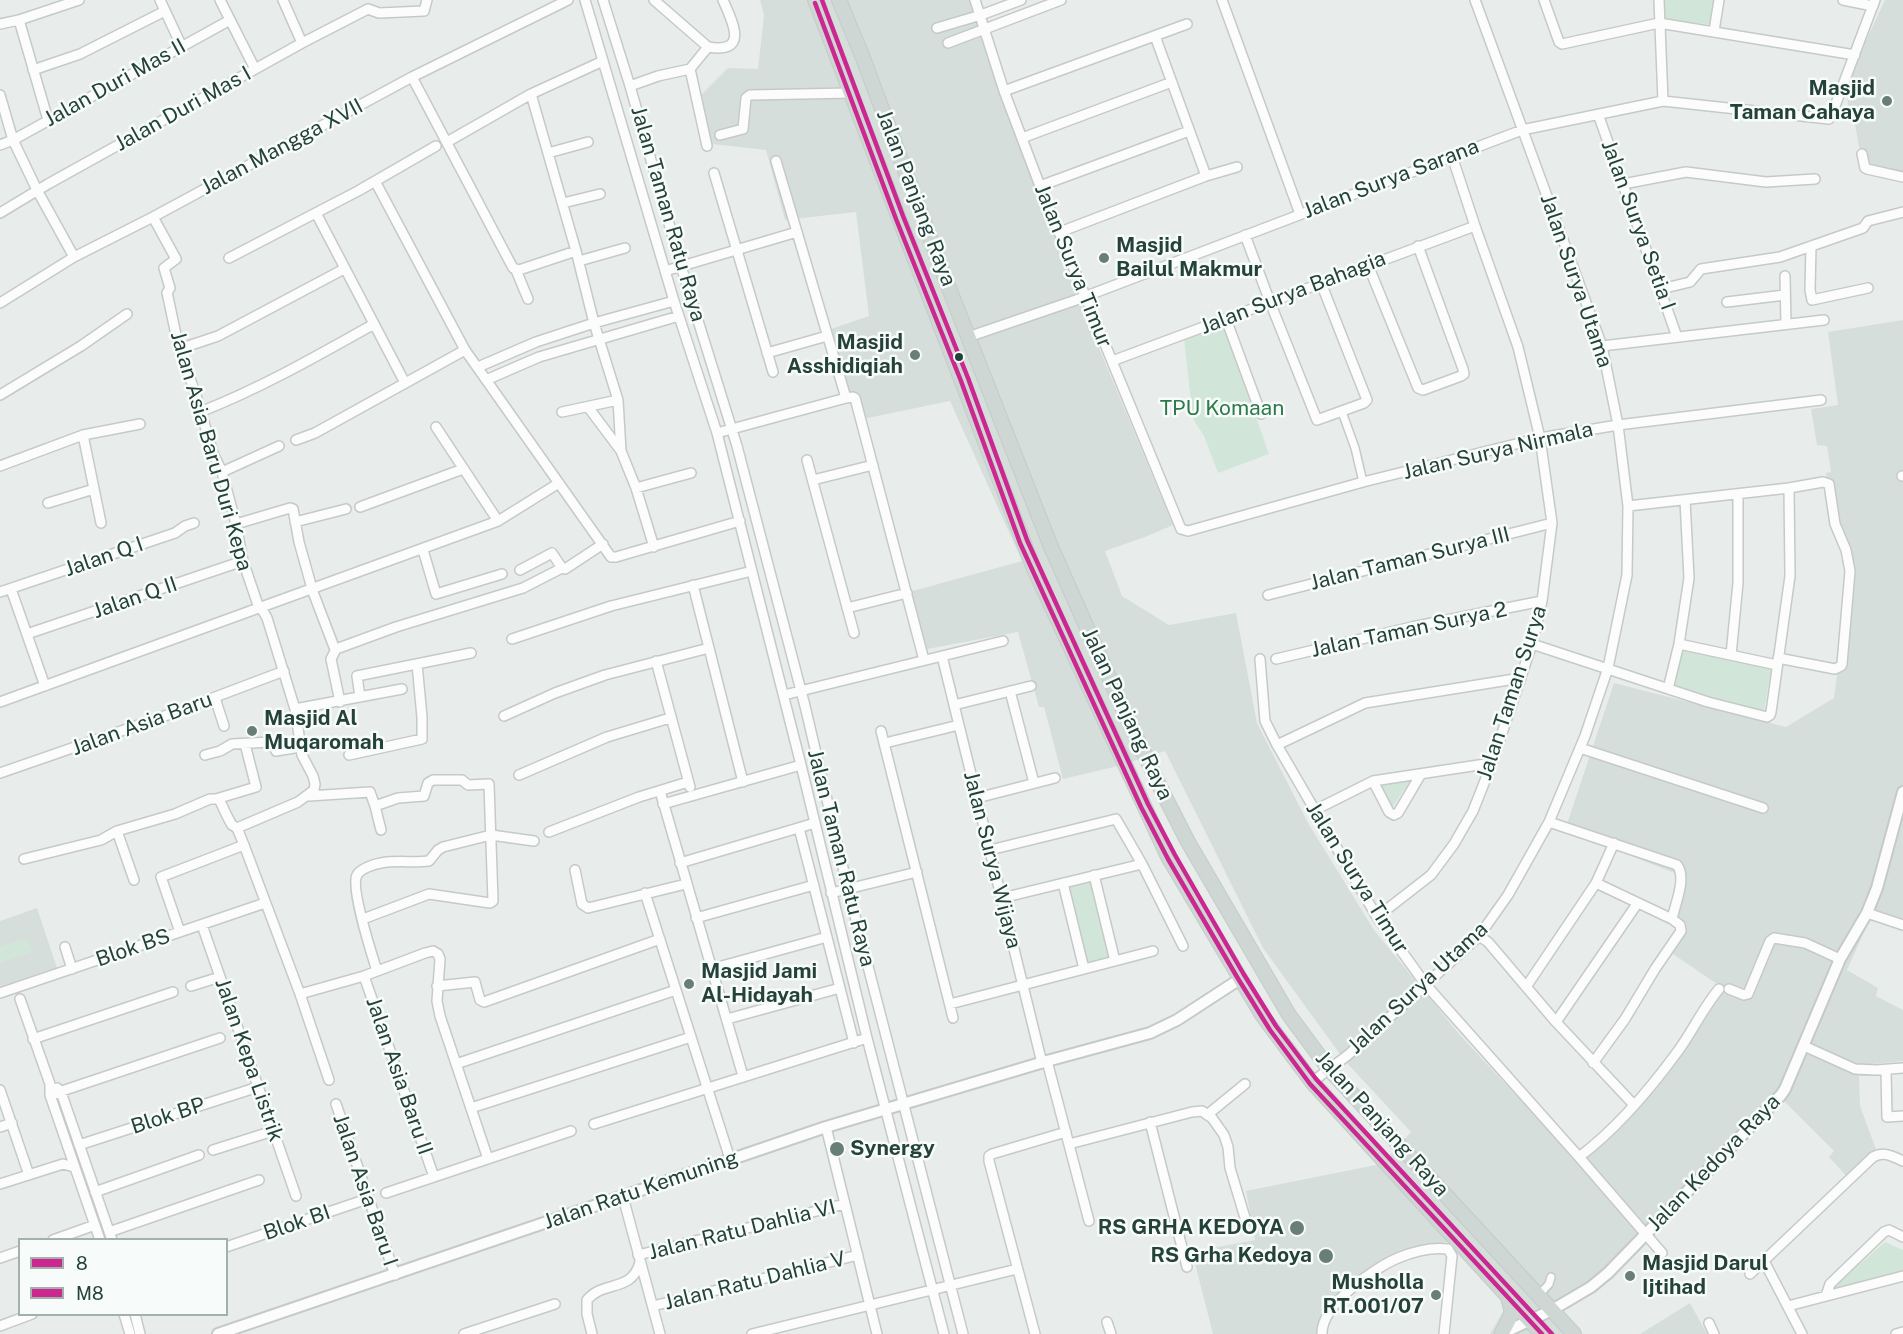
<!DOCTYPE html>
<html>
<head>
<meta charset="utf-8">
<style>
  body { margin:0 }
  #map { position:relative; width:1903px; height:1334px; overflow:hidden; background:#e8edeb; font-family:"Public Sans",sans-serif }
  canvas { display:block }
  .legend { position:absolute; left:18px; top:1238px; width:210px; height:78px; box-sizing:border-box; background:#f7fbf9; border:2px solid #a3b1ad; margin:0; padding:8px 10px; list-style:none; font-size:18px; color:#24423a }
  .legend li { display:flex; align-items:center; gap:12px; height:30px }
  .legend b { width:30px; border:2px solid #a3b1ad }
</style>
</head>
<body>
<div id="map">
<canvas width="1903" height="1334"></canvas>
<ul class="legend">
<li><b style="height:8px;background:#cc2790"></b>8</li>
<li><b style="height:8px;background:#cb2990"></b>M8</li>
</ul>
</div>
<script>
const g = document.querySelector('canvas').getContext('2d');
g.lineJoin = 'round';
function paint(path, color) { g.fillStyle = color; g.fill(path, 'evenodd'); }
function strokePath(path, color, width, dash) { g.strokeStyle = color; g.lineWidth = width; g.lineCap = dash ? 'butt' : 'round'; g.setLineDash(dash || []); g.stroke(path); }
function write(font, color, halo, rows, align = 'center') {
  g.font = font + ' "Public Sans",sans-serif'; g.lineWidth = 5; g.setLineDash([]); g.textBaseline = 'middle'; g.strokeStyle = halo; g.fillStyle = color; for (const [text, x, y, turn = 0] of rows) {
    g.save(); g.translate(x, y); g.rotate((+turn || 0) * Math.PI / 180); g.textAlign = isNaN(turn) ? turn : align; if (halo) g.strokeText(text, 0, 0); g.fillText(text, 0, 0); g.restore();
  }
}
paint(new Path2D(`
  M760 0H970L1076 293 1173 525 1145 537 1105 551 1122 596 1169 625 1236 613 1257 723 1308 823 1374 930 1459 1034 1578 1162 1654 1084 1723 988 1667 950 1679 927 1677 874 1565 830 1614 683 1786 727 1834 698 1851 571 1835 528 1826 473 1831 472 1827 446 1817 445 1811 409 1838 405 1828 332 1903 320V924L1872 914 1847 970 1878 988 1876 996 1903 1010V1061L1872 1064 1873 1076H1859L1860 1106 1877 1152 1849 1179 1829 1157 1834 1151 1784 1101 1715 1174 1670 1215 1591 1283 1556 1305 1578 1334H1490L1514 1292 1451 1241 1410 1251 1356 1282 1319 1334H1213L1192 1252 1255 1240 1246 1191 1381 1164 1411 1132 1345 1061 1263 948 1165 751 1118 766 1063 779 1044 707H1039L1018 632 922 650 909 592 1022 561 950 401 858 420 825 331 869 316 856 212 785 220 766 150 703 143 695 101 728 68 758 69 764 15Z
  M1885 0H1903V176L1863 170 1855 124 1849 119 1846 83Z
  M37 908 57 968 0 987V921Z
  M1690 1303 1707 1334H1640Z`), '#d6dedb');
paint(new Path2D(`
  M1664 0H1718L1714 25 1663 19Z
  M1224 326 1269 454 1218 473 1204 436 1193 419 1184 339Z
  M1681 647 1771 669 1764 712 1704 698 1675 688Z
  M1410 781 1392 808 1380 785Z
  M1093 881 1111 958 1084 965 1066 888Z
  M27 938 32 952 0 963V947Z
  M1885 1242 1903 1250V1272L1828 1292Z`), '#d1e6d8');
const pedestrian = new Path2D(`
  M1342 412 1355 448 1363 482
  M1538 1296 1549 1284 1551 1277`);
const minor = new Path2D(`
  M160 0 182 47
  M220 0 255 69
  M283 0 302 43
  M585 0 674 301 717 433 801 765 867 1038 944 1334
  M603 0 630 86 681 266 737 446 805 706 848 889 963 1334
  M654 0 708 47C750 54 732 21 723 0
  M975 0 1004 91 1040 186 1181 529 1188 531 1363 482 1540 438 1618 425 1821 400
  M1222 0 1300 214
  M1544 0 1559 42 1562 44 1659 23 1855 55
  M1659 0 1663 101
  M1843 0 1873 6
  M368 9 379 13 424 11 427 0
  M19 20 48 120
  M0 24 19 20 79 0
  M937 28 981 15 1021 0
  M1714 31 1719 0
  M1155 36 1206 176
  M948 43 1061 0
  M690 69 708 47
  M33 70 80 54 165 11
  M412 77 513 268 519 270 576 251
  M630 86 658 76 690 69 707 146
  M1004 91 1187 24
  M531 94 576 251 594 323 618 400 621 451 636 488 654 547
  M0 95 13 140 37 190 74 257
  M1598 114 1677 337
  M720 135 743 129 746 98 750 95 851 93
  M1022 138 1172 82
  M447 142 531 94 603 61
  M0 145 13 140 230 20
  M548 153 588 142
  M1862 154 1865 168 1867 169 1903 177
  M776 161 846 398
  M714 173 773 372
  M375 181 465 350 611 557H616L740 521
  M1623 184 1686 172 1766 182 1815 179
  M1040 186 1189 131
  M563 203 600 194
  M0 213 48 184 302 43 368 9
  M316 213 405 383
  M153 217 176 259 164 268 170 288 167 293 168 297 179 349 195 392 213 453 222 472 236 524 243 561 259 608 263 611 267 618 295 709 302 755 313 776 315 784 314 790 298 802 237 828
  M1060 232 1206 176 1237 167
  M1245 235 1270 302 1317 420 1364 403 1367 400 1321 283
  M1811 246 1810 290 1812 300 1868 288
  M229 258 358 191 436 146
  M579 261 625 248
  M1368 265 1418 388 1423 390 1461 376 1464 374 1463 369 1418 246
  M516 270 528 299
  M665 271 797 232
  M1785 276 1786 324
  M1661 289 1690 282 1701 269 1780 257 1863 228 1868 221 1903 212
  M1727 302 1785 295
  M0 303 74 257 153 217 412 77 568 0
  M1226 319 1261 414
  M968 337 1076 300 1522 130 1663 101 1829 119 1832 114 1875 0
  M1602 346 1824 320
  M179 349 218 336 344 269
  M767 353 827 336
  M1112 361 1475 226
  M478 367 536 342 594 323 674 301
  M486 380 539 357 679 316
  M0 395 81 346 127 314
  M588 407 621 451
  M200 412C261 388 317 356 374 324
  M562 412 618 400
  M436 427 498 521
  M717 433 846 398 853 397 855 398 924 660
  M83 435 101 523
  M296 440 315 433 465 350
  M807 460 854 633
  M0 466 83 435 140 424
  M222 472 279 446
  M1902 476H1903
  M813 480 873 465
  M636 488 691 473
  M48 503 94 489
  M1628 506 1789 488 1823 482 1829 484 1835 524 1846 550 1850 571 1842 664 1841 666 1835 669 1778 658
  M360 507 463 469
  M295 522 346 509
  M236 524 290 508 293 509 299 542 313 592 334 647 336 649
  M423 550 436 594 502 574
  M520 570 552 553 562 568 565 569 603 544
  M693 585 743 782
  M11 589 45 686
  M0 592 175 533 185 526 194 523
  M1268 595 1552 523
  M847 608 907 593
  M27 634 243 561
  M512 639 611 606 752 571
  M1532 644 1708 702 1767 717 1770 715 1771 712 1790 576 1789 488
  M1679 644 1777 665
  M1731 655 1738 583V494
  M942 656 1042 1063
  M1260 659 1265 721 1277 745 1377 917 1426 985 1579 1157 1662 1253
  M1276 659 1412 627 1542 601
  M656 661 690 787
  M1668 689 1679 644 1689 578 1685 500
  M1010 691 1034 783
  M784 695 1003 641
  M360 697 357 676 471 653
  M215 698 224 726
  M0 702 498 521 559 483
  M340 702 331 659 336 649 396 627 523 588 562 568
  M954 705 1031 686
  M295 709 402 689
  M504 716 555 693 605 675 709 648
  M881 731 953 1018
  M885 743 959 725
  M1277 745 1365 703 1521 678
  M1580 748 1763 808
  M205 755 220 751 232 744 272 742 276 751 300 747
  M349 755 422 739V717L417 664
  M0 773 173 713 284 671
  M519 775 607 737 670 718
  M1373 781 1389 812 1394 815 1398 813 1421 774
  M660 791 743 1076
  M309 796 370 792 375 806 398 798 424 796 428 783 433 780H462L468 785 489 784 493 901 490 903 429 894 363 919
  M977 798 1055 778
  M216 799 256 787 245 744
  M663 804 801 765
  M375 806 381 830
  M1315 810 1373 781 1492 763
  M1549 822 1677 865C1687 878 1675 904 1672 919
  M799 828 854 1043
  M117 831 134 880
  M549 832 639 797 688 782
  M990 850 1116 819 1142 864 1183 946
  M24 859 101 840 117 831 175 814 210 799H219L228 818 232 825 237 828 244 845 300 994 329 1080
  M680 863 815 823
  M575 870 582 904 588 908 686 884
  M1094 875 1115 961
  M1063 883 1084 969
  M645 893 730 1159
  M831 893 917 872
  M1002 898 1142 864
  M1867 913 1903 925
  M1377 917 1431 875 1454 844 1473 811 1492 763 1532 644 1542 601 1552 523 1540 438 1518 347 1475 226 1452 156
  M696 918 814 885
  M202 925 296 1196
  M180 932 161 877 244 845
  M1479 936 1488 942 1556 1022 1634 1105
  M65 947 72 969
  M711 969 827 937
  M377 971C372 955 350 887 357 875 360 869 374 864 381 863 397 860 413 863 429 861L438 850 443 847 491 835 534 841
  M364 976 434 1177
  M191 986 220 977
  M437 986 475 982 480 1000 484 1002 660 939
  M1526 987 1596 883 1614 843
  M1729 989 1744 995 1748 994 1770 941 1774 938 1805 943 1840 959
  M0 993 265 903
  M300 994 364 976 425 953 433 951 438 954 440 959 437 1001 440 1016 488 1159
  M20 999 50 1084V1095L100 1240
  M950 1004 1153 951
  M727 1019 840 988
  M1556 1022 1637 904
  M33 1039 173 992
  M1804 1046 1855 1069 1876 1070 1903 1068
  M1047 1061 1089 1221
  M1593 1063 1625 1019 1655 969 1681 931 1680 925 1672 919 1596 883
  M456 1064 676 990
  M1886 1070 1887 1117 1903 1116
  M1312 1082 1348 1055 1479 936 1508 895 1549 822 1585 736 1608 668 1627 575 1628 506 1618 425 1602 346 1475 0
  M57 1088 61 1092 112 1240
  M0 1090 29 1175
  M50 1095 220 1038
  M336 1104 395 1275
  M471 1108 691 1037
  M1207 1115 1245 1084
  M1150 1122 1187 1267
  M594 1124 867 1038
  M0 1127 12 1123
  M826 1127 877 1334
  M1069 1144 1192 1112 1202 1111 1212 1118 1224 1135 1228 1147 1230 1168 1246 1221
  M79 1145 258 1087
  M213 1150 273 1131
  M1579 1157C1615 1130 1651 1088 1678 1051 1692 1032 1703 1008 1719 989
  M0 1184 63 1164 74 1167
  M95 1192 199 1155
  M386 1193 571 1131
  M623 1197 660 1334
  M109 1232 259 1180
  M53 1240 95 1225
  M226 1247 367 1199
  M638 1255 845 1204
  M0 1258 20 1251
  M1764 1261 1802 1334
  M1750 1274 1873 1157C1884 1151 1892 1156 1903 1161
  M1826 1296 1830 1284 1884 1232 1889 1230 1903 1237
  M653 1306 858 1255
  M1788 1306 1903 1276
  M124 1314 130 1334
  M135 1314 140 1334
  M1107 1322 1111 1334
  M1709 1323 1714 1334
  M0 1326 32 1314
  M464 1334 555 1304
  M592 1334 587 1314V1300C603 1280 632 1293 640 1262
  M752 1334 1017 1269
  M1035 1334 989 1161V1156L992 1154 1066 1132
  M1322 1334C1321 1305 1374 1268 1398 1258 1415 1251 1431 1247 1448 1249L1452 1256 1444 1334
  M1896 1334 1903 1332`);
const tertiary = new Path2D(`
  M218 1334 826 1127 1047 1061 1150 1033 1177 1020 1240 979
  M1501 1334 1552 1310 1591 1287 1608 1273 1781 1095 1785 1089 1840 959 1867 913 1877 888 1903 792`);
const primary = new Path2D(`
  M815 0 1034 569 1168 857 1262 1015 1312 1082 1542 1334
  M839 0 863 58 947 283 1051 547 1125 713 1160 787 1188 842 1289 1015 1329 1069 1574 1334
  M1502 1333 1512 1313 1508 1297`);
strokePath(pedestrian, '#c5cac8', 10);
strokePath(minor, '#c5cac8', 12);
strokePath(tertiary, '#c5cac8', 14);
strokePath(primary, '#c3ccc9', 16);
strokePath(pedestrian, '#fcfcfc', 7);
strokePath(minor, '#fcfcfc', 9);
strokePath(tertiary, '#fcfcfc', 10);
strokePath(primary, '#cfd7d5', 14);
strokePath(new Path2D(`
  M822 0 903 216 968 378 1027 540 1148 804 1175 855 1243 973 1276 1026 1316 1079 1552 1334`), '#cc2790', 4.5);
strokePath(new Path2D(`
  M815 3 896 219 961 381 1020 543 1141 807 1168 859 1237 977 1270 1030 1310 1084 1542 1334`), '#cb2990', 4.5);
for (const [x, y, r, color] of [
  [1887,101,6,"#697e78"],
  [1104,258,6,"#697e78"],
  [915,355,6,"#697e78"],
  [959,357,5,"#24423a"],
  [252,731,6,"#697e78"],
  [689,984,6,"#697e78"],
  [837,1149,8,"#697e78"],
  [1297,1228,8,"#697e78"],
  [1326,1256,8,"#697e78"],
  [1630,1276,6,"#697e78"],
  [1436,1295,6,"#697e78"]
]) { const dot = new Path2D(); dot.arc(x, y, r, 0, 2 * Math.PI); g.fillStyle = color; g.fill(dot); strokePath(dot, '#f7fbf9', 2); }
write('21px', '#24423a', '#f7fbf9', [
  ["Jalan Duri Mas II",115,83,-29],
  ["Jalan Duri Mas I",183,109,-29],
  ["Jalan Mangga XVII",282,147,-28],
  ["Jalan Surya Sarana",1391,179,-21],
  ["Jalan Panjang Raya",916,198,69],
  ["Jalan Taman Ratu Raya",668,214,74],
  ["Jalan Surya Setia I",1638,225,70],
  ["Jalan Surya Timur",1073,266,68],
  ["Jalan Surya Utama",1576,281,71],
  ["Jalan Surya Bahagia",1293,293,-21],
  ["Jalan Asia Baru Duri Kepa",211,451,74],
  ["Jalan Surya Nirmala",1498,451,-13],
  ["Jalan Q I",104,557,-19],
  ["Jalan Taman Surya III",1410,559,-14],
  ["Jalan Q II",135,598,-19],
  ["Jalan Taman Surya 2",1409,630,-12],
  ["Jalan Taman Surya",1512,693,-72],
  ["Jalan Panjang Raya",1127,714,65],
  ["Jalan Asia Baru",142,724,-20],
  ["Jalan Taman Ratu Raya",841,858,76],
  ["Jalan Surya Wijaya",992,860,76],
  ["Jalan Surya Timur",1357,878,58],
  ["Blok BS",133,948,-19],
  ["Jalan Surya Utama",1418,988,-43],
  ["Jalan Kepa Listrik",249,1060,71],
  ["Jalan Asia Baru II",399,1076,71],
  ["Blok BP",168,1116,-18],
  ["Jalan Panjang Raya",1382,1124,48],
  ["Jalan Kedoya Raya",1714,1163,-46],
  ["Jalan Asia Baru I",365,1190,71],
  ["Jalan Ratu Kemuning",641,1190,-19],
  ["Blok BI",297,1223,-19],
  ["Jalan Ratu Dahlia VI",742,1230,-14],
  ["Jalan Ratu Dahlia V",755,1281,-14]
]);
write('bold 21px', '#24423a', '#f7fbf9', [
  ["Masjid",1875,89],
  ["Taman Cahaya",1875,113],
  ["Masjid",1116,246,"left"],
  ["Bailul Makmur",1116,270,"left"],
  ["Masjid",903,343],
  ["Asshidiqiah",903,367],
  ["Masjid Al",264,719,"left"],
  ["Muqaromah",264,743,"left"],
  ["Masjid Jami",701,972,"left"],
  ["Al-Hidayah",701,996,"left"],
  ["Synergy",850,1149,"left"],
  ["RS GRHA KEDOYA",1284,1228],
  ["RS Grha Kedoya",1312,1256],
  ["Masjid Darul",1642,1264,"left"],
  ["Ijtihad",1642,1288,"left"],
  ["Musholla",1424,1283],
  ["RT.001/07",1424,1307]
], 'right');
write('21px', '#2d7a4b', '#f7fbf9', [
  ["TPU Komaan",1222,409]
]);
</script>
</body>
</html>
